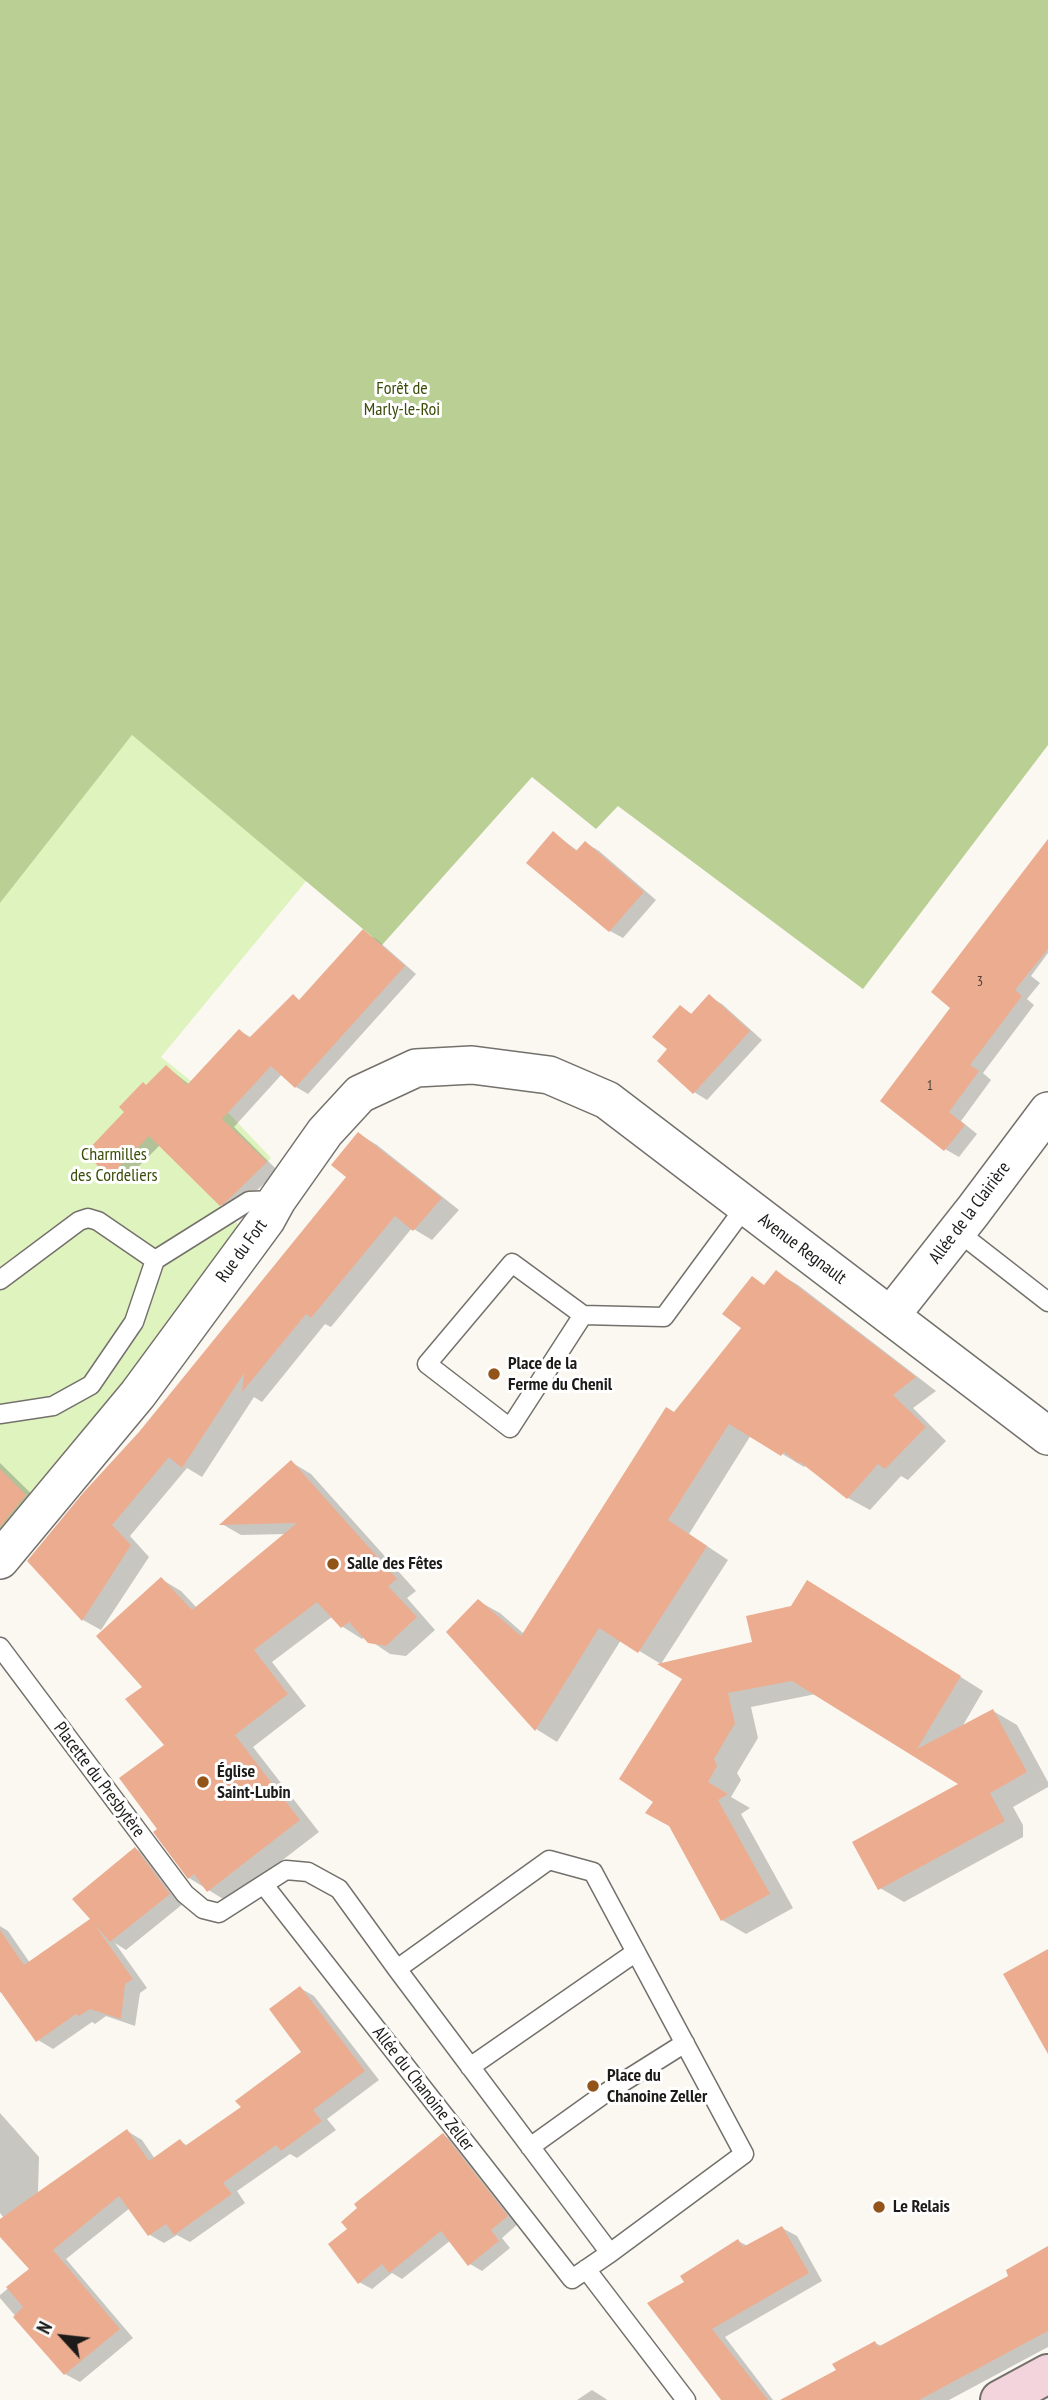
<!DOCTYPE html>
<html>
<head>
<meta charset="utf-8">
<style>
  body { margin:0 }
  #map { position:relative; width:1048px; height:2400px; overflow:hidden; background:#fbf8f2; font-family:"PT Sans Narrow",sans-serif }
  canvas { display:block }
  .north { position:absolute; left:28px; top:2302px; width:70px; height:70px; -webkit-text-stroke:5px #fff; paint-order:stroke; rotate:297deg; font-size:19px; font-weight:700; line-height:28px; text-align:center; color:#1c1b19 }
  .north::after { content:''; display:block; margin:auto; width:24px; height:32px; background:#1c1b19; clip-path:polygon(50% 0,100% 100%,50% 72%,0 100%) }
</style>
</head>
<body>
<div id="map">
<canvas width="1048" height="2400"></canvas>
<div class="north">N</div>
</div>
<script>
const g = document.querySelector('canvas').getContext('2d');
g.lineJoin = 'round';
function paint(path, color) { g.fillStyle = color; g.fill(path, 'evenodd'); }
function strokePath(path, color, width, dash) { g.strokeStyle = color; g.lineWidth = width; g.lineCap = dash ? 'butt' : 'round'; g.setLineDash(dash || []); g.stroke(path); }
function write(font, color, halo, rows, align = 'center') {
  g.font = font + ' "PT Sans Narrow",sans-serif'; g.lineWidth = 6; g.setLineDash([]); g.textBaseline = 'middle'; g.strokeStyle = halo; g.fillStyle = color; for (const [text, x, y, turn = 0] of rows) {
    g.save(); g.translate(x, y); g.rotate((+turn || 0) * Math.PI / 180); g.textAlign = isNaN(turn) ? turn : align; if (halo) g.strokeText(text, 0, 0); g.fillText(text, 0, 0); g.restore();
  }
}
paint(new Path2D(`
  M132 735 307 880 161 1057 221 1105 271 1158 221 1206 240 1227 135 1379 0 1537V903Z`), '#dff3be');
paint(new Path2D(`
  M0 0H1048V745L863 989 618 806 596 829 532 777 382 945 132 735 0 903Z`), '#b9cf93');
paint(new Path2D(`
  M553 833 578 851 586 843 599 851 656 900 623 938 610 931Z
  M1048 841V953L1031 976 1040 983 1027 999 1034 1005 983 1073 991 1080 961 1121 977 1134 959 1157 945 1149 953 1007Z
  M364 932 376 939 416 974 308 1094 296 1087 282 1074 234 1127 278 1171 234 1211 221 1204 160 1145 123 1182 110 1175 147 1087 167 1067 190 1085 240 1031 252 1038 301 1001Z
  M709 997 722 1004 762 1040 707 1100 694 1092 681 1007 693 1015Z
  M359 1134 377 1145 459 1210 432 1240 412 1228 331 1327 325 1324 262 1402 254 1397 202 1477 187 1468 130 1536 149 1557 101 1630 83 1620 29 1561 140 1434 348 1177Z
  M776 1272 798 1285 936 1391 913 1408 946 1441 908 1480 901 1476 870 1510 848 1498 811 1469 806 1465 804 1467 751 1435 689 1534 728 1560 661 1664 621 1640 557 1742 536 1729 478 1601 500 1613 524 1634 674 1414 744 1328 766 1286Z
  M291 1462 311 1474 416 1591 407 1598 435 1630 406 1656 390 1654 365 1637 362 1639 343 1627 333 1616 272 1662 306 1706 253 1747 319 1832 228 1902 189 1878 160 1829 166 1746 145 1687 161 1579 181 1591 197 1608 286 1534 241 1535 222 1524Z
  M0 1463 45 1507 0 1549Z
  M832 1596 983 1691 962 1727 993 1711 1017 1725 1048 1782V1787L1013 1807 1023 1825V1837L904 1902 880 1888 962 1784 816 1694 751 1707 758 1738 737 1773 741 1780 731 1797 750 1808 741 1814 793 1908 746 1934 722 1920 670 1826 648 1813 754 1644Z
  M136 1849 151 1858 184 1903 126 1950 115 1943 147 1988 140 1993 135 2026 106 2016 95 2024 92 2022 53 2049 38 2040 5 1995 0 1992V1926L8 1931 30 1963 93 1919Z
  M300 1988 314 1996 379 2080 327 2119 336 2130 297 2158 290 2154 237 2191 245 2203 190 2242 177 2235 164 2243 150 2235 130 2208 66 2259 133 2338 80 2382 65 2374 0 2298V2295L31 2270 0 2221 4 2218 0 2213V2113L39 2157 38 2194 127 2131 142 2140 155 2159 180 2141 188 2146 243 2108 303 2052Z
  M443 2135 456 2142 519 2223 502 2238 510 2248 482 2271 470 2264 451 2240 402 2279 392 2273 372 2289 359 2282 349 2230Z
  M782 2228 797 2236 822 2281 725 2337 773 2400H723L686 2282 738 2241 748 2246Z
  M1048 2309V2347L949 2400H783L838 2371 875 2343 882 2346Z
  M592 2390 606 2399 607 2400H577Z`), '#0003');
paint(new Path2D(`
  M553 831 576 851 585 841 644 892 609 932 526 863Z
  M1048 839V949L1015 990 1022 996 970 1065 979 1071 949 1112 965 1125 944 1151 880 1101 950 1008 931 992Z
  M363 929 405 966 295 1088 271 1066 222 1119 267 1162 227 1201 220 1206 149 1136 109 1177 85 1153 124 1112 119 1107 143 1082 146 1085 166 1065 187 1085 239 1029 249 1038 293 994 299 1000Z
  M709 994 750 1031 693 1094 657 1061 667 1049 652 1037 680 1005 691 1014Z
  M358 1132 442 1198 413 1231 395 1216 311 1318 306 1314 242 1392 244 1373 182 1468 169 1457 112 1525 131 1545 82 1621 27 1561 83 1493 139 1432 346 1177 331 1165Z
  M776 1270 916 1377 893 1395 926 1427 885 1469 878 1464 847 1499 800 1462 798 1463 784 1452 781 1456 729 1424 668 1520 707 1546 638 1653 599 1628 535 1731 446 1632 478 1599 521 1636 666 1407 674 1412 741 1328 722 1314 752 1276 764 1285Z
  M291 1460 397 1579 388 1586 417 1617 386 1646 368 1643 349 1622 341 1628 317 1602 254 1650 288 1694 235 1735 300 1820 207 1892 194 1874 188 1879 153 1832 157 1829 119 1778 164 1745 125 1699 142 1687 96 1636 161 1577 192 1610 297 1523 219 1525Z
  M0 1469 26 1495 0 1527Z
  M807 1580 961 1676 917 1749 993 1709 1027 1772 990 1793 1005 1821 878 1890 852 1842 958 1784 792 1681 728 1693 735 1723 714 1759 717 1766 708 1782 728 1794 718 1800 770 1894 721 1921 669 1826 645 1813 653 1802 619 1779 682 1679 657 1664 752 1642 746 1616 791 1606Z
  M135 1847 170 1894 110 1942 94 1924 133 1979 125 1984 121 2019 90 2009 79 2016 76 2014 36 2042 0 1991V1930L24 1965 90 1919 72 1899Z
  M1048 1949V2054L1003 1974Z
  M300 1986 365 2071 313 2110 322 2121 281 2151 276 2145 223 2183 232 2194 174 2235 166 2224 148 2236 119 2196 53 2250 120 2329 64 2375 13 2317 23 2307 6 2287 29 2269 0 2237V2219L127 2129 149 2161 180 2139 185 2146 241 2107 235 2101 301 2052 269 2009Z
  M443 2133 508 2216 491 2230 499 2241 468 2266 441 2231 389 2273 382 2264 358 2284 328 2244 347 2229 341 2222 357 2208 354 2204Z
  M782 2226 809 2273 712 2329 768 2400H721L647 2303 684 2282 680 2276 738 2239 743 2247Z
  M1048 2246V2331L919 2400H780L836 2370 832 2364 875 2341 878 2347 1008 2276 1006 2270Z`), '#ebac90');
const lane = new Path2D(`
  M957 1231 1048 1302
  M0 1280 79 1221 88 1218 98 1221 155 1260
  M583 1315 512 1263 427 1364 510 1428 583 1315 664 1317 745 1207
  M0 1414 53 1406 91 1385 134 1322 155 1260 249 1201 277 1200
  M0 1647 185 1894 203 1909 219 1913 286 1870 308 1872 339 1889 397 1969 610 2253 572 2279 264 1885
  M397 1969 549 1860 593 1872 744 2154 610 2253
  M470 2067 636 1952
  M530 2147 604 2094 685 2043
  M586 2269 686 2400`);
const street = new Path2D(`
  M891 1315 973 1211 1048 1111
  M0 1560 138 1394 266 1220 277 1200 325 1132 360 1094 416 1068 472 1065 549 1075 607 1100 1048 1436`);
const secondary = new Path2D(`
  M1000 2400 1048 2374`);
strokePath(lane, '#74716c', 21);
strokePath(street, '#74716c', 40);
strokePath(secondary, '#74716c', 42);
strokePath(lane, '#fff', 18);
strokePath(street, '#fff', 37);
strokePath(secondary, '#f3d4dc', 38);
for (const [x, y, r, color] of [
  [494,1374,7,"#93541a"],
  [333,1564,7,"#93541a"],
  [203,1782,7,"#93541a"],
  [593,2086,7,"#93541a"],
  [879,2207,7,"#93541a"]
]) { const dot = new Path2D(); dot.arc(x, y, r, 0, 2 * Math.PI); g.fillStyle = color; g.fill(dot); strokePath(dot, '#fff', 2.5); }
write('14px', '#503f37', null, [
  ["3",980,982],
  ["1",930,1086]
]);
write('18px', '#3a4d09', '#fff', [
  ["Forêt de",402,389],
  ["Marly-le-Roi",402,410],
  ["Charmilles",114,1155],
  ["des Cordeliers",114,1176]
]);
write('18px', '#1c1b19', '#fff', [
  ["Allée de la Clairière",970,1213,-53],
  ["Avenue Regnault",802,1249,37],
  ["Rue du Fort",242,1251,-54],
  ["Placette du Presbytère",99,1780,53],
  ["Allée du Chanoine Zeller",423,2089,52]
]);
write('bold 18px', '#1c1b19', '#fff', [
  ["Place de la",508,1364],
  ["Ferme du Chenil",508,1385],
  ["Salle des Fêtes",347,1564],
  ["Église",217,1772],
  ["Saint-Lubin",217,1793],
  ["Place du",607,2076],
  ["Chanoine Zeller",607,2097],
  ["Le Relais",893,2207]
], 'left');
</script>
</body>
</html>
